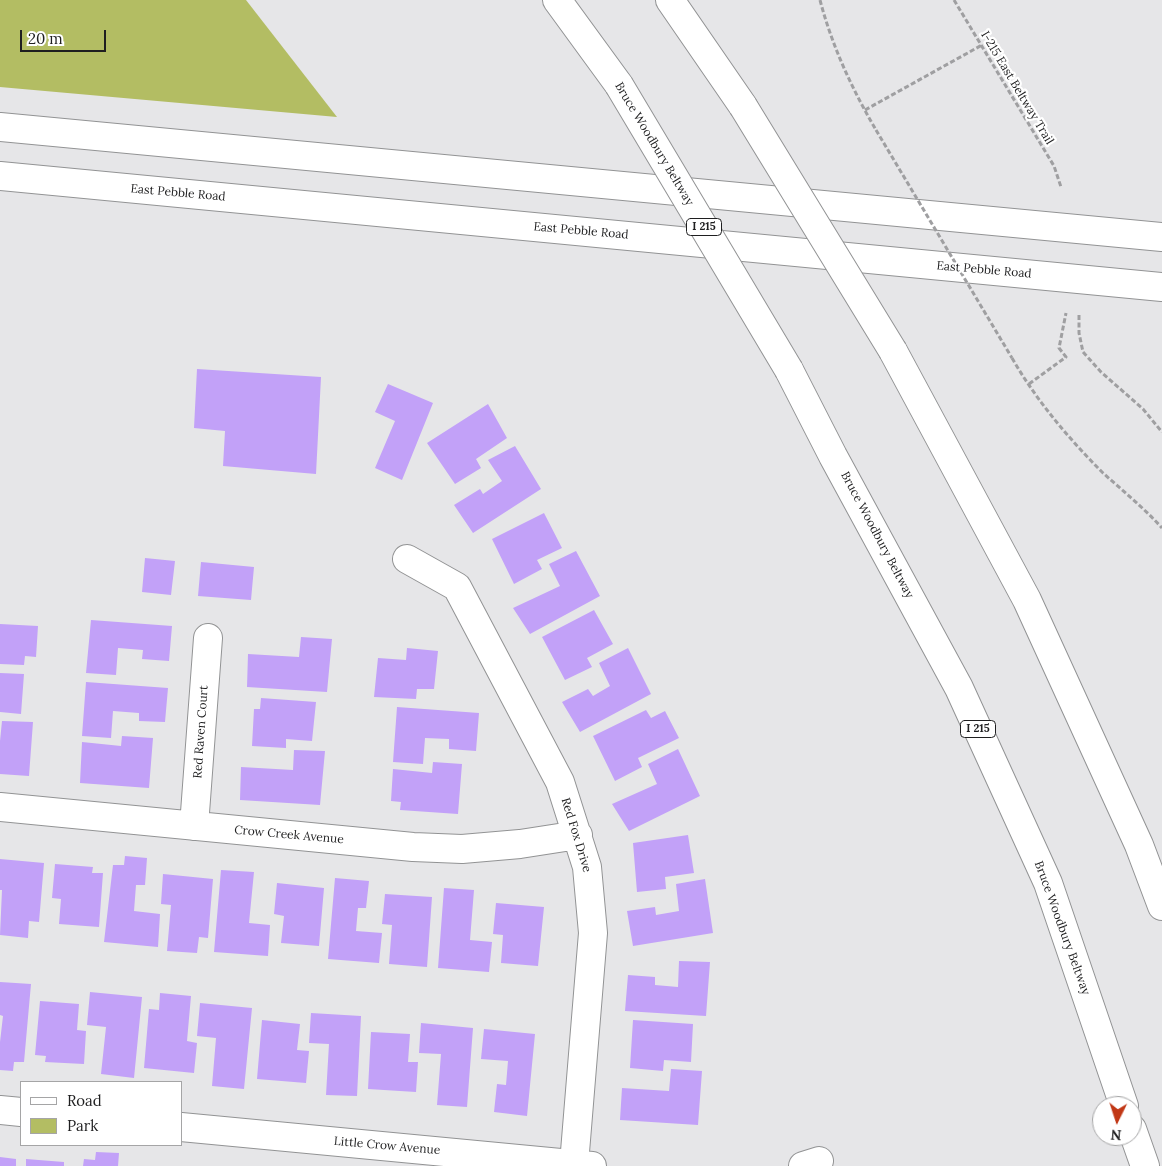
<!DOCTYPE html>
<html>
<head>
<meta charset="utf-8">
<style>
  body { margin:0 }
  #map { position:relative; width:1162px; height:1166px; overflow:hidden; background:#e6e6e8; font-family:Lora,serif }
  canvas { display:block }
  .legend { position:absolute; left:20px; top:1081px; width:162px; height:65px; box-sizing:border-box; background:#fff; border:1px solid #a5a5a6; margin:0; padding:6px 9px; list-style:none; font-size:15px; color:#1f1f20 }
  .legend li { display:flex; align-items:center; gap:10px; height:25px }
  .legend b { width:25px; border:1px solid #a5a5a6 }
  .north { position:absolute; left:1092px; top:1096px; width:50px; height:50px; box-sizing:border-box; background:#fff; border:1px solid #a5a5a6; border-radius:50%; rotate:184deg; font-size:14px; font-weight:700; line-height:20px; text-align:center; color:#1f1f20 }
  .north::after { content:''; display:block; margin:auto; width:18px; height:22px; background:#c13715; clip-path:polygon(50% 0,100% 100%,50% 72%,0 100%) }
  .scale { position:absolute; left:20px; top:30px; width:86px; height:22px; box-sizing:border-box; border:2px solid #1f1f20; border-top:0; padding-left:6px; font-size:15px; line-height:18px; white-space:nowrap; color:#1f1f20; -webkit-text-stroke:4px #fff; paint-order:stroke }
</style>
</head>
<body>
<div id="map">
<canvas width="1162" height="1166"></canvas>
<ul class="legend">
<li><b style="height:6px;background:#fff"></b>Road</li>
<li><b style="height:14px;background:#b3bd63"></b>Park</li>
</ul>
<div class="north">N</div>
<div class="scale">20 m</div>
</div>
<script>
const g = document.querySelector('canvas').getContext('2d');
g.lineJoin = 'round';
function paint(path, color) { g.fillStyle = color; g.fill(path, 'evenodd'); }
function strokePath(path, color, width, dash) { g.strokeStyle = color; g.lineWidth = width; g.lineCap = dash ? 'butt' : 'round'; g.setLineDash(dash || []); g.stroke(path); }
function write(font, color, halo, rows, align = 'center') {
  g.font = font + ' Lora,serif'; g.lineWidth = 4.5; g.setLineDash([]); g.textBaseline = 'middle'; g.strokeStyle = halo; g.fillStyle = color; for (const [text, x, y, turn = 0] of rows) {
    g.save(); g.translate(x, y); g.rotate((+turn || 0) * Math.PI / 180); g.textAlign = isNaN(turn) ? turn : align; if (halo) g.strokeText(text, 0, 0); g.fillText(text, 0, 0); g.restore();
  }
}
paint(new Path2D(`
  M0 0H246L337 117 0 87Z`), '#b3bd63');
paint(new Path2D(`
  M197 369 321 377 316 474 223 466 225 431 194 428Z
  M388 384 433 403 402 480 375 468 395 421 375 412Z
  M488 404 507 438 476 459 481 468 455 484 427 443Z
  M515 446 541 489 473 533 454 505 480 489 483 494 502 481 488 460Z
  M544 513 562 548 537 560 542 569 514 584 492 539Z
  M576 551 600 596 530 634 513 608 560 586 549 564Z
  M145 558 175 561 171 595 142 592Z
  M201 562 254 567 251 600 198 596Z
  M594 610 613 644 587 658 592 667 565 680 542 637Z
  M91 620 172 626 169 661 142 659 143 650 118 648 116 675 86 673Z
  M0 624 38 626 36 657 25 656 24 665 0 664Z
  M301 637 332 639 327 692 247 687 248 654 299 657Z
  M407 648 438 651 434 689H417L416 699 374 697 378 658 406 660Z
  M628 648 651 694 580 732 562 702 588 689 593 696 610 686 599 663Z
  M0 673 24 674 21 714 0 712Z
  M86 682 168 688 165 722 139 721V713L113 711 111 738 82 736Z
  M261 698 316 702 312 741 286 739V748L252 746 254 709H260Z
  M397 707 479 713 476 751 449 749V739L425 738 423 764 393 762Z
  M646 710 651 718 665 711 679 738 638 758 642 767 615 781 593 736Z
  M2 721 33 722 29 776 0 774V741Z
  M122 736 153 738 149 788 80 783 82 742 121 746Z
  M678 749 700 796 629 831 612 804 657 784 648 764Z
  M294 750 325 751 320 805 240 800 241 767 293 770Z
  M433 762 462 764 458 814 400 810 401 802 391 801 393 769 432 773Z
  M688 835 694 873 665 877 666 889 637 892 633 843Z
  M125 856 147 858 145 885H136L134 911 160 914 158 947 104 942 113 865H124Z
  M0 859 44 863 39 922 29 921 28 938 0 935 2 890H0Z
  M55 864 93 867 92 873H103L99 927 59 924 61 899 52 898Z
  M221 870 254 872 249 923 270 925 268 956 214 952Z
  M163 874 213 879 208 938 199 937 197 953 167 951 171 905 161 904Z
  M335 878 369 881 366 908H358L356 931 382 933 379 963 328 959Z
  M705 879 713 933 633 946 627 911 655 907 656 915 679 911 676 884Z
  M277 883 324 888 319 946 281 943 284 916 274 914Z
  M444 888 474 890 470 940 492 942 489 972 438 968Z
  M385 894 432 897 427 967 389 964 392 925 382 924Z
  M496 903 544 907 538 966 501 963 503 935 493 934Z
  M679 961 710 962 706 1016 625 1011 628 975 655 977V985L678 987Z
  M0 982 31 984 24 1062H14L13 1071 0 1070V1042L3 1016 0 1015Z
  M90 992 142 997 134 1078 101 1074 106 1027 87 1025Z
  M160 993 191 996 187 1041 197 1043 194 1073 144 1068 149 1009 159 1010Z
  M40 1001 79 1004 77 1030 86 1031 84 1064 45 1062 46 1056 35 1055Z
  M200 1003 252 1008 244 1089 212 1086 216 1038 197 1036Z
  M311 1013 361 1016 357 1096 326 1095 329 1044 309 1043Z
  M262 1020 300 1024 297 1050 309 1051 306 1083 257 1079Z
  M633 1020 693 1024 691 1062 664 1060 663 1071 630 1068Z
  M421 1023 473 1028 467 1107 437 1105 441 1054 419 1053Z
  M484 1029 535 1034 527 1116 494 1112 497 1084 506 1085 508 1061 481 1059Z
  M371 1032 410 1034 408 1062H418L416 1092 368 1089Z
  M671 1069 702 1071 698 1125 620 1120 622 1088 669 1091Z
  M96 1152 119 1153 118 1166H83L84 1159 95 1160Z
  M0 1157 16 1159V1166H0Z
  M26 1159 64 1162V1166H26Z`), '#c2a1f8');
const minor = new Path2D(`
  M407 559 457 587 560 782 587 867 593 933 574 1164
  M0 807 413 847 462 849 520 844 578 835
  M194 826 208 638
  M0 1110 21 1112
  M181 1127 592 1166
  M803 1166 819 1161`);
const major = new Path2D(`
  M0 127 1162 237
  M0 176 1162 287`);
const highway = new Path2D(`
  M557 0 619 85
  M670 0 743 106
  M893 351 1027 600 1139 845 1162 906
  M789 370 833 456 959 688 1048 883 1124 1106
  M1132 1129 1145 1166`);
strokePath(minor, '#929394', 30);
strokePath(major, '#929394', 30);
strokePath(highway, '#929394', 30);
strokePath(new Path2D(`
  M820 0C832 46 852 89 876 130
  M954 0 1054 166 1061 187
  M865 110 982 45
  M1079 315V333L1083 352 1101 372 1143 409 1162 432
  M1012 358C1036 400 1069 439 1103 473 1123 491 1144 508 1162 528
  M1029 384 1066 357 1059 348 1066 313`), '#9f9fa1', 3, [5, 2.5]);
strokePath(minor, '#fff', 28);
strokePath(major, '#fff', 28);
strokePath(highway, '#fff', 28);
const highwayBridge = new Path2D(`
  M619 85 789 370
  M743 106 893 351`);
strokePath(highwayBridge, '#929394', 30, []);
strokePath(new Path2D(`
  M876 130 1012 358`), '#9f9fa1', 3, [5, 2.5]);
strokePath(highwayBridge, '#fff', 28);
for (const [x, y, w] of [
  [704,227,35],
  [978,729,35]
]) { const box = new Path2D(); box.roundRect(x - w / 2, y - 8.5, w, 17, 4); g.fillStyle = '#fff'; g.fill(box); strokePath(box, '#1f1f20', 1); }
write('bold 11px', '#1f1f20', null, [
  ["I 215",704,227],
  ["I 215",978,729]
]);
write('12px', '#1f1f20', '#fff', [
  ["I-215 East Beltway Trail",1017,88,59],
  ["Bruce Woodbury Beltway",654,144,59],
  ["East Pebble Road",178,193,5],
  ["East Pebble Road",581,231,5],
  ["East Pebble Road",984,270,5],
  ["Bruce Woodbury Beltway",877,535,62],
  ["Red Raven Court",201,732,-86],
  ["Crow Creek Avenue",289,835,5],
  ["Red Fox Drive",576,835,73],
  ["Bruce Woodbury Beltway",1062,928,70],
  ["Little Crow Avenue",387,1146,5]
]);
</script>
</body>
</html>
